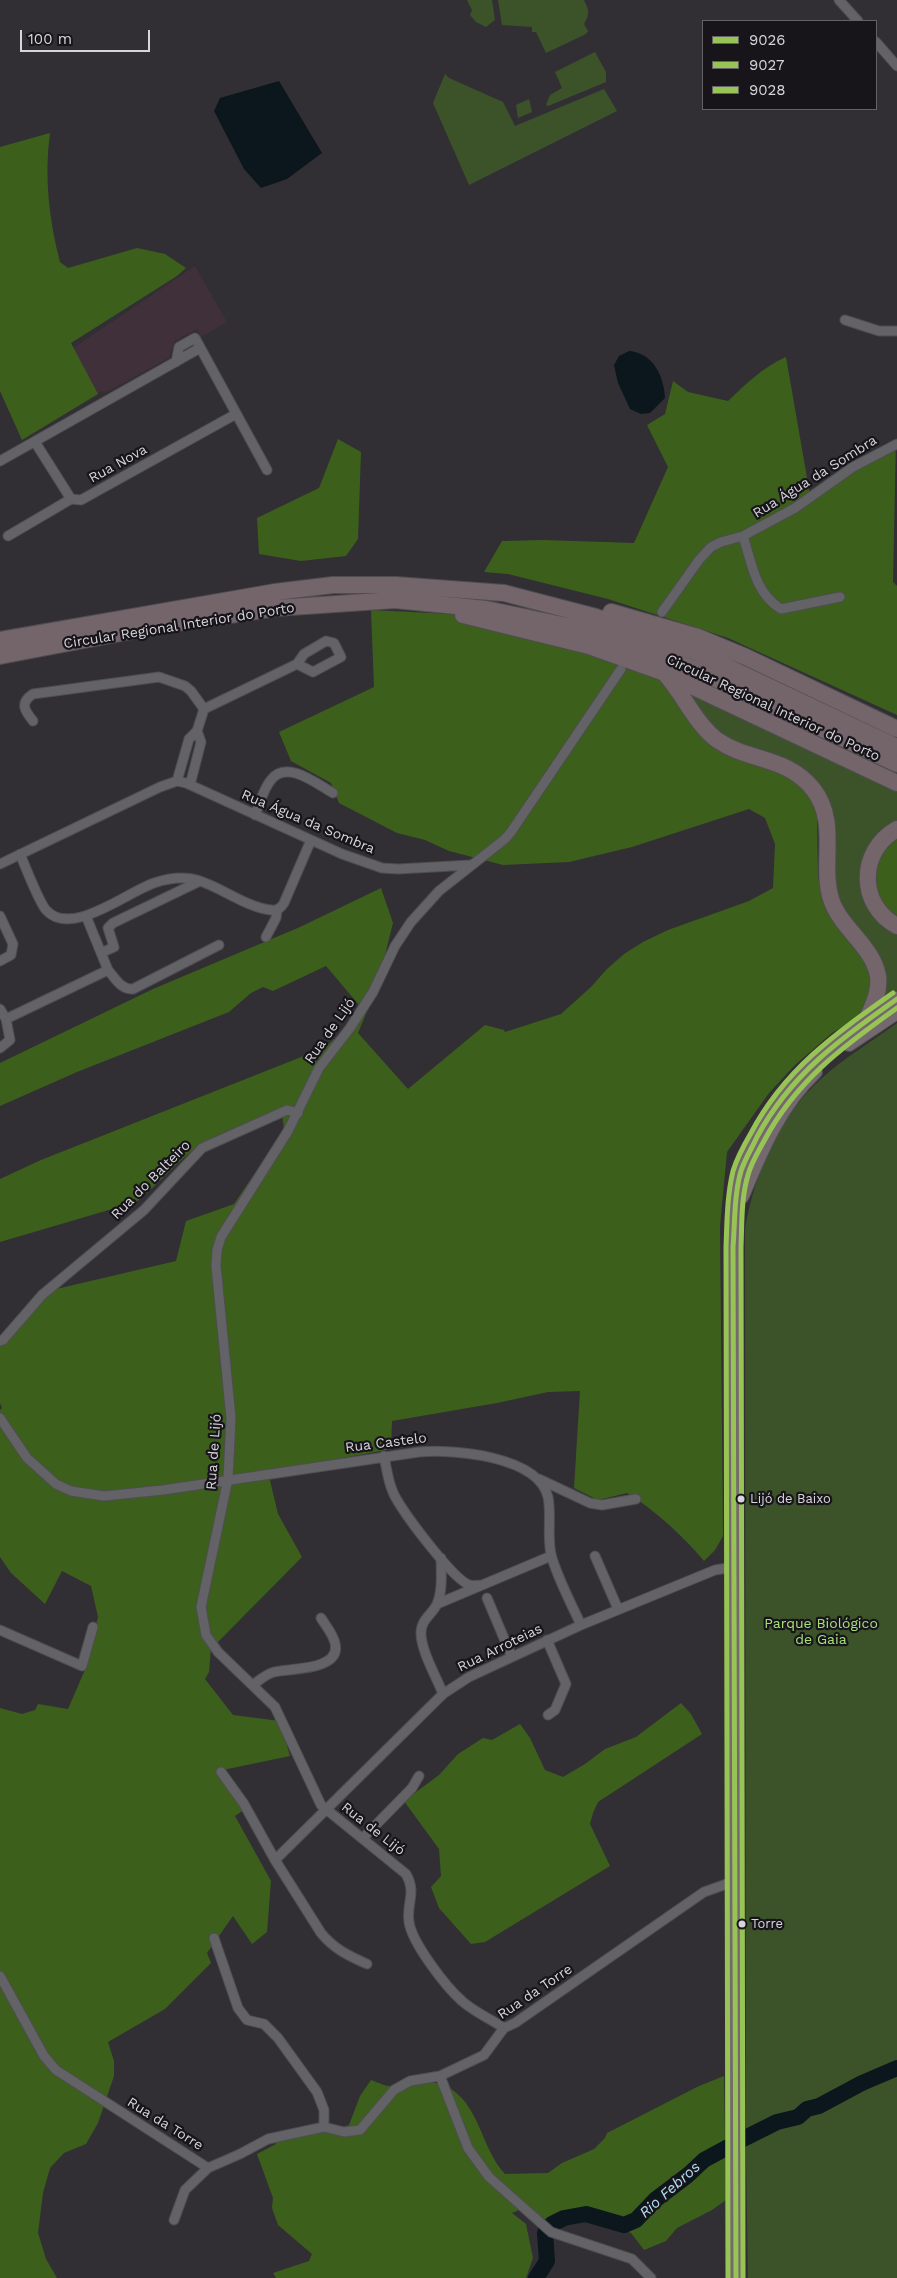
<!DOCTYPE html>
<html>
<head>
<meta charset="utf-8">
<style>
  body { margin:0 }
  #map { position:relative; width:897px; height:2278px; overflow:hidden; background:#312f34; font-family:"Work Sans",sans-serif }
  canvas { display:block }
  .legend { position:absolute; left:702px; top:20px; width:175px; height:90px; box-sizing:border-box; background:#17151a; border:1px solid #646167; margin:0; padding:6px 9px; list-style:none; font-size:15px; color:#d7d4db }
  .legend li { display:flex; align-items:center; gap:10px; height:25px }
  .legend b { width:25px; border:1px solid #646167 }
  .scale { position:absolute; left:20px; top:30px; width:130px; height:22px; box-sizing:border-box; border:2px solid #d7d4db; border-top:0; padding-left:6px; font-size:15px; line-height:18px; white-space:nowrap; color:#d7d4db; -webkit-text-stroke:4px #17151a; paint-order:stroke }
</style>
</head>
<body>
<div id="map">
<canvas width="897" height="2278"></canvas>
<ul class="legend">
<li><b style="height:6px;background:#98c455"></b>9026</li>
<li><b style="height:6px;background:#98c455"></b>9027</li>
<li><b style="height:6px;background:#98c455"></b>9028</li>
</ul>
<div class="scale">100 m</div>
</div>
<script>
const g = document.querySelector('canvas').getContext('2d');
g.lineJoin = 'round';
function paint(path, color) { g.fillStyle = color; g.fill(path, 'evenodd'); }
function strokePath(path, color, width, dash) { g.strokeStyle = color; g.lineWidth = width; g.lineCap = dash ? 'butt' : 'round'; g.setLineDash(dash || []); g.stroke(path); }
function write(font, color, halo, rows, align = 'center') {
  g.font = font + ' "Work Sans",sans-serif'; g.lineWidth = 4.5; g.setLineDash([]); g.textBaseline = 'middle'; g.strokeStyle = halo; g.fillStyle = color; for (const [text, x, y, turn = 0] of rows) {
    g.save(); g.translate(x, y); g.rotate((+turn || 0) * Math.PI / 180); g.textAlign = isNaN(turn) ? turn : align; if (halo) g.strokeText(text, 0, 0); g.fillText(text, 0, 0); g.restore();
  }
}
paint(new Path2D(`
  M195 266 227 322 201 337 197 329 175 341 169 358 107 392 102 391 92 397 67 352Z`), '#3f3039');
paint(new Path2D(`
  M467 0H492L495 20 486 27 476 22 470 15 472 10Z
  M498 0H584C589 10 590 14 584 24L588 31 586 34 546 53 536 32H532V27L502 25Z
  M595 52 606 72V82L548 106 546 105 550 95 562 88 555 72Z
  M445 74 449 78 503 102 515 126 604 89 617 111 469 185 433 103Z
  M529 99 532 112 518 118 516 105Z
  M684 689 897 788V825L866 859 897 932V992L883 1002 839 896 835 880 831 810 744 748 717 733Z
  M897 1023V2278H748L746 2152 745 1229C754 1174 780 1115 822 1078 846 1057 872 1041 897 1023Z`), '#3c532a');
paint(new Path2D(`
  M50 133C44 176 49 220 60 262L68 268 137 248 165 254 186 268 177 276 71 343 98 394 22 440 0 391V147Z
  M786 357 810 495 896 439 893 582 897 586V715L728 638 608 599 508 574 484 572 502 541 543 540 634 543 668 467 647 425 665 414 673 381 688 392 728 401C746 384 763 367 786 357Z
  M338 439 361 452 358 539 346 556 301 561 259 554 257 518 319 488Z
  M371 610 452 614 531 630 665 676 700 732 793 773 812 800 817 817 818 876 824 902 859 952 874 977 868 1004 859 1017 832 1033 795 1065 769 1093 727 1152 720 1226 723 1536 715 1550 704 1561C683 1536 655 1510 627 1493L598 1500 574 1488 580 1391 548 1392 497 1403 392 1421 391 1449 268 1472 278 1514 302 1557 211 1649 209 1672 205 1679 233 1715 280 1721 290 1756 218 1771 245 1809 235 1816 271 1881 267 1932 252 1944 233 1916 207 1953 211 1963 165 2009 108 2042 114 2061V2076L98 2123 86 2144 64 2153 50 2168 43 2193 38 2233 46 2259 57 2278H0V1708L22 1714 35 1710 38 1704 68 1709 84 1672 98 1617 91 1586 62 1571 45 1604 11 1573 0 1557V1410L2 1408 0 1403V1344L16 1332 52 1290 176 1261 186 1221 234 1204 284 1130 282 1112C253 1122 221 1130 196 1148 174 1164 158 1185 136 1202L0 1242V1179L41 1160 324 1048 365 1012 326 966 273 991 263 987 251 993 229 1012 77 1072 0 1106V1063L153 989 300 927 381 888 393 923 377 987 358 1033 408 1089 485 1025 504 1030 505 1032 561 1014 591 987 607 969 624 954 643 942 668 930 749 901 773 888 775 844 765 818 749 809 632 847 569 862 503 865 449 851 425 840 397 833 339 803 331 783 291 761 279 732 374 687Z
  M897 838V919C870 897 866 859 897 838Z
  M681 1703 691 1714 702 1734 598 1802 593 1813 590 1824 610 1866 485 1942 471 1944 439 1908 431 1887 441 1876 439 1849 404 1801 439 1775 458 1754 483 1738 492 1740 520 1724 530 1738 545 1770 563 1777 585 1764 605 1749 636 1737Z
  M724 2076 726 2200 712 2210 677 2228 666 2241 644 2250 631 2233 596 2218 573 2216 552 2223 524 2208 512 2213 526 2224 533 2258 526 2278H276L273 2273 309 2261 312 2254 278 2225 272 2208 273 2198 257 2154 276 2144 275 2141C300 2135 325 2134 349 2125L360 2096 371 2080C377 2082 386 2087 393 2086 411 2086 428 2078 446 2086 480 2103 481 2149 505 2174L548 2173 562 2163 594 2149 605 2138 607 2133 699 2086Z`), '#3d5f1c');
paint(new Path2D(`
  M279 81 322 153 287 179 261 188 244 169 214 111 220 98Z
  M629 351C653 353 664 376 665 398L650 413 641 414 630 409 618 383 614 365 619 356Z`), '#0b171d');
strokePath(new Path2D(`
  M743 2139 777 2122 798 2117 807 2109 819 2106 862 2083 897 2068
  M536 2278 547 2261 545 2233 552 2224 564 2218 586 2214 624 2225 636 2220 655 2200 688 2175 704 2160 728 2147`), '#0b171d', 16);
const street = new Path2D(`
  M839 0 858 21
  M876 42 897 66
  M845 320 879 331H897
  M176 362 179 347 195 338 267 470
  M35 442 71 499 81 500 236 414
  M0 461 200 348
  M8 536 71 499
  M743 536C752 564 755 593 781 609L840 597
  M662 612 699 560 711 547 721 542 743 536 795 508 853 467 897 444
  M33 721C25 711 19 703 33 694L159 677 185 686 191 691 204 709
  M177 781 189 739 197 731 204 709 297 664 313 672 341 657 334 643 326 641 304 654 297 664
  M190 785 201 742 197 731
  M255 815C260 804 263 789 271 780 286 759 317 784 333 793
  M20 854C25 866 39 902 46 910 71 938 127 892 154 883 169 878 185 876 200 881 222 888 248 908 271 910 277 911 281 908 284 903L311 840
  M0 864 160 787 177 781 186 783 342 854 382 868 398 869 470 865
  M0 916 13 944 11 955 0 961
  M266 937 276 918 277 910
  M101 953 114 947 108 928 113 923 200 881
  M108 970C115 978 121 990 133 989L219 945
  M0 1009 6 1019 10 1040 0 1048
  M6 1019 108 970 86 916
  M0 1341 3 1340 42 1295 144 1210 202 1148 287 1110 298 1113
  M0 1418 27 1458 56 1484 71 1491 104 1496 163 1490 419 1452C454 1449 538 1456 548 1497 552 1517 546 1539 552 1558 559 1581 571 1603 581 1625
  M384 1456C387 1471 389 1487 397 1500 407 1517 454 1581 470 1585 474 1586 478 1585 482 1585
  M539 1479 590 1503 602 1505 636 1499
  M595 1556 618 1609
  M441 1558C441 1572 443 1590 437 1604 432 1615 421 1619 421 1633 421 1651 437 1678 443 1694
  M487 1598 511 1655
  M437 1604 551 1556
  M0 1630 82 1666 93 1627
  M547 1640 566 1684 555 1710 548 1715
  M254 1684C260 1680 266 1674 274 1672 289 1668 342 1671 335 1643 333 1634 326 1626 321 1618
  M221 1772 244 1804 275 1860 321 1933C334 1949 349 1956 367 1964
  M363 1838 412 1788 419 1776
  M275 1860 443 1694 469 1677 581 1625 715 1570 734 1567
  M214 1938 238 2008 247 2020 264 2024 278 2038 317 2092 324 2110V2127
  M0 1976 44 2056 56 2070 208 2168 240 2154 268 2139 324 2127 344 2132 360 2130 394 2090 410 2081 440 2076 484 2055 504 2028 515 2023 704 1892 735 1881
  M504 2028C491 2019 474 2012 462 2001 446 1987 412 1943 409 1922 406 1903 417 1893 406 1874L321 1805 275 1707 218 1652 206 1635 201 1607 228 1479 231 1418 216 1266 217 1250 221 1237 288 1131 319 1068 350 1028 373 992 395 946 411 922 439 891 505 839 511 832 621 669
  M440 2076 468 2148 489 2177 551 2232 632 2259 651 2278
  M174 2220 185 2190 208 2168`);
const primary = new Path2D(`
  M849 1044 897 1012
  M742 1196C761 1151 779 1106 815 1072
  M736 2278 733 1247C735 1225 735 1191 741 1171 744 1162 750 1152 754 1143 787 1073 836 1042 897 999`);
const highway = new Path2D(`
  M611 612 698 637 746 657 897 729
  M463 615 589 646 662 672 897 783
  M0 640 275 592 333 585H396L504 593 596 617 696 652 897 747
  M0 656 163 625 276 608 395 600 486 609 591 631 690 667 897 764
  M666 675C684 695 695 723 717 740 749 762 787 756 813 789 839 822 820 863 831 899 840 928 873 946 878 976 880 992 873 1005 867 1019
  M897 829C858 851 858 905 897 926`);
strokePath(street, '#4f4d51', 11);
strokePath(primary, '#4f4d51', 16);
strokePath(highway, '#4f4d51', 18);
strokePath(street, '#636266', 9);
strokePath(primary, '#73696e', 14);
strokePath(highway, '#73656a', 16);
strokePath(new Path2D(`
  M736 2278 733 1247C735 1222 734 1195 741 1171 745 1159 752 1148 757 1137 791 1074 840 1039 897 999`), '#98c455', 5);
strokePath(new Path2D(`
  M743 2278 741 1247C742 1224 741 1198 748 1175 751 1163 758 1152 764 1141 796 1081 842 1047 897 1008`), '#98c455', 5);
strokePath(new Path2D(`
  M728 2278 726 1247C727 1222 727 1196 733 1171 737 1158 744 1145 751 1133 785 1069 835 1034 893 993`), '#98c455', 5);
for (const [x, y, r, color] of [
  [741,1499,4.5,"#d7d4db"],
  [742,1924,4.5,"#d7d4db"]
]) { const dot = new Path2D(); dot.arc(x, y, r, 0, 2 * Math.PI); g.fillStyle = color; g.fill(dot); strokePath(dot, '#17151a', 2); }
write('13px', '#d7d4db', '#17151a', [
  ["Lijó de Baixo",750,1499],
  ["Torre",751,1924]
], 'left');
write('14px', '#d7d4db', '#17151a', [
  ["Rua Nova",118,464,-29],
  ["Rua Água da Sombra",815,477,-32],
  ["Circular Regional Interior do Porto",179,626,-9],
  ["Circular Regional Interior do Porto",773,708,25],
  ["Rua Água da Sombra",308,822,23],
  ["Rua de Lijó",330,1031,-55],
  ["Rua do Balteiro",151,1180,-45],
  ["Rua Castelo",386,1443,-7],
  ["Rua de Lijó",214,1452,-86],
  ["Rua Arroteias",500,1648,-26],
  ["Rua de Lijó",373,1829,38],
  ["Rua da Torre",535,1992,-34],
  ["Rua da Torre",165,2124,32]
]);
write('14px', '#a6e17a', '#17151a', [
  ["Parque Biológico",821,1624],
  ["de Gaia",821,1640]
]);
write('italic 15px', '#b1e1f7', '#17151a', [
  ["Rio Febros",670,2190,-42]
]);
</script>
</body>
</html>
